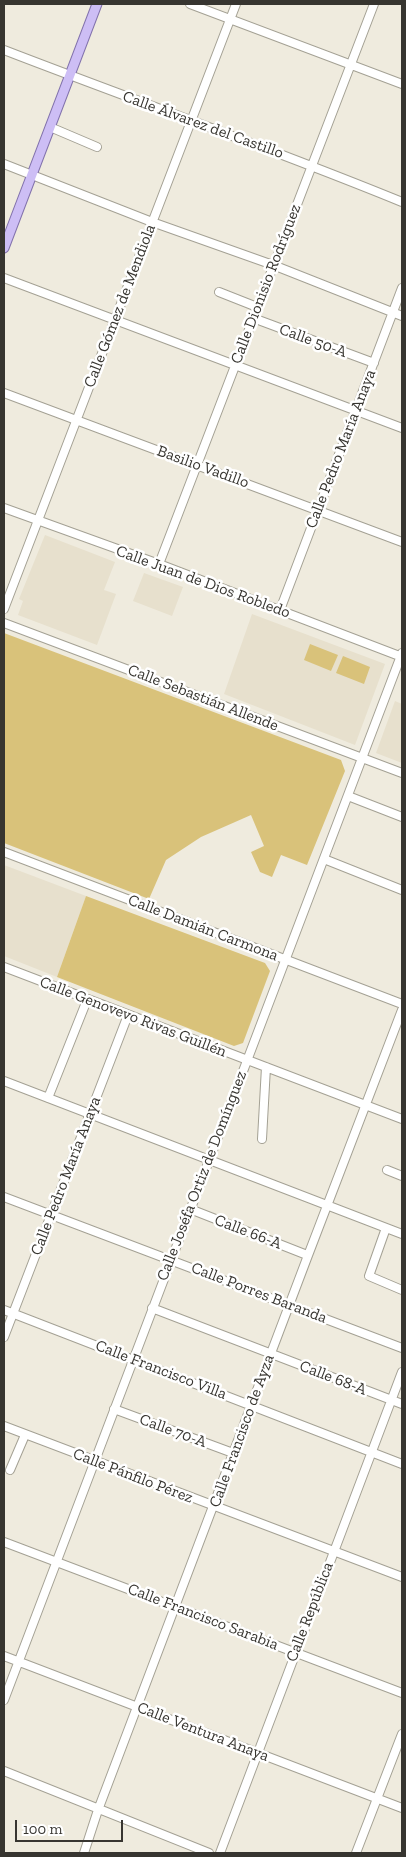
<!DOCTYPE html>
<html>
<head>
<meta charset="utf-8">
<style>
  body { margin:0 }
  #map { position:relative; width:406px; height:1857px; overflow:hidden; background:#efebde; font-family:"Zilla Slab",serif }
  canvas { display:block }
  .frame { position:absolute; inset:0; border:5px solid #373530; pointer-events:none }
  .scale { position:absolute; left:15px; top:1820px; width:108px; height:22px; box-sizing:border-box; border:2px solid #373530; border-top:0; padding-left:6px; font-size:15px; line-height:18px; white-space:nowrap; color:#373530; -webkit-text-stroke:4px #fff; paint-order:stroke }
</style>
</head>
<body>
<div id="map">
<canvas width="406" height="1857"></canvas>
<div class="frame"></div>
<div class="scale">100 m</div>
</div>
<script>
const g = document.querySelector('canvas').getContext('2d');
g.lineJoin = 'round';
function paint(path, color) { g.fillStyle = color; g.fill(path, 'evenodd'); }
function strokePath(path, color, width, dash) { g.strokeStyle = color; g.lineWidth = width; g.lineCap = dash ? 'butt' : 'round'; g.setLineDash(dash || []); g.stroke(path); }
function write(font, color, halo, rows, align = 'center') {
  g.font = font + ' "Zilla Slab",serif'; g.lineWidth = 5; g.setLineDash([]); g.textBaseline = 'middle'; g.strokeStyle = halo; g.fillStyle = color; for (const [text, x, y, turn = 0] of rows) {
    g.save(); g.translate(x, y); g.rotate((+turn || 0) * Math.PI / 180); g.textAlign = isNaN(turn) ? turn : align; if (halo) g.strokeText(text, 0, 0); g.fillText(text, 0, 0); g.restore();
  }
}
paint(new Path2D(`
  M45 535 115 562 104 590 116 594 97 645 18 615 23 601 19 599Z
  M144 573 183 587 172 616 133 601Z
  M252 614 385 664 355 745 224 694Z
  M395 701 402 704V763L376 753Z
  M4 865 86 896 57 977 4 956Z`), '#e7e0cd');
paint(new Path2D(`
  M4 633 341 760 345 771 307 865 281 855 272 877 260 872 251 852 264 846 251 815 201 837 166 860 149 899 4 843Z
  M310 644 338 655 331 671 304 660Z
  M343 656 370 667 364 684 336 673Z
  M86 896 265 963 270 971 243 1043 234 1046 57 977Z`), '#d9c27a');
const minor = new Path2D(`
  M190 4 402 84
  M4 50C136 101 270 148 402 202
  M50 127 97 147
  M4 164 152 222 273 265 402 316
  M4 278 402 428
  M219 292 257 307
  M253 318 374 363
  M4 393 402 542
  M4 508 159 564 402 657
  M159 564 374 4
  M4 609 236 4
  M280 610 402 288
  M4 623 402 773
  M348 796 402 817
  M4 852 402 1004
  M324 859 402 890
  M4 967 402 1119
  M4 1081 402 1234
  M48 1098 87 1000
  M262 1139 266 1067
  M387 1170 402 1176
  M4 1197 402 1348
  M190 1209 307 1255
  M386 1228 369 1276 402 1290
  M152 1308 402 1404
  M4 1310 402 1464
  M4 1337 128 1015
  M114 1409 233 1453
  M4 1426 402 1577
  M10 1470 25 1435
  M4 1542 402 1693
  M4 1656 402 1808
  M4 1700 402 653
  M4 1771 209 1853
  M84 1853 98 1810C200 1543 299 1276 402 1010
  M220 1853 402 1372
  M356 1853 402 1734`);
const major = new Path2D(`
  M4 248 97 4`);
strokePath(minor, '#a4a194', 10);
strokePath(major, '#8272ac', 11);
strokePath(minor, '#fff', 8);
strokePath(major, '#cdbef5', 9);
write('16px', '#373530', '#fff', [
  ["Calle Álvarez del Castillo",203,125,20],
  ["Calle Dionisio Rodríguez",266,284,-69],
  ["Calle Gómez de Mendiola",120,306,-69],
  ["Calle 50-A",313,341,20],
  ["Calle Pedro María Anaya",341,449,-69],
  ["Basilio Vadillo",203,467,20],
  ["Calle Juan de Dios Robledo",203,582,20],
  ["Calle Sebastián Allende",203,698,21],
  ["Calle Damián Carmona",203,928,21],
  ["Calle Genovevo Rivas Guillén",133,1017,21],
  ["Calle Pedro María Anaya",66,1176,-69],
  ["Calle Joséfa Ortiz de Domínguez",202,1176,-69],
  ["Calle 66-A",248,1232,21],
  ["Calle Porres Baranda",259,1293,21],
  ["Calle Francisco Villa",161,1370,21],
  ["Calle 68-A",333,1378,21],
  ["Calle 70-A",173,1431,20],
  ["Calle Francisco de Ayza",242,1431,-70],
  ["Calle Pánfilo Pérez",133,1476,21],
  ["Calle República",310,1612,-69],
  ["Calle Francisco Sarabia",203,1617,21],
  ["Calle Ventura Anaya",203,1732,21]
]);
</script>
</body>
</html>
